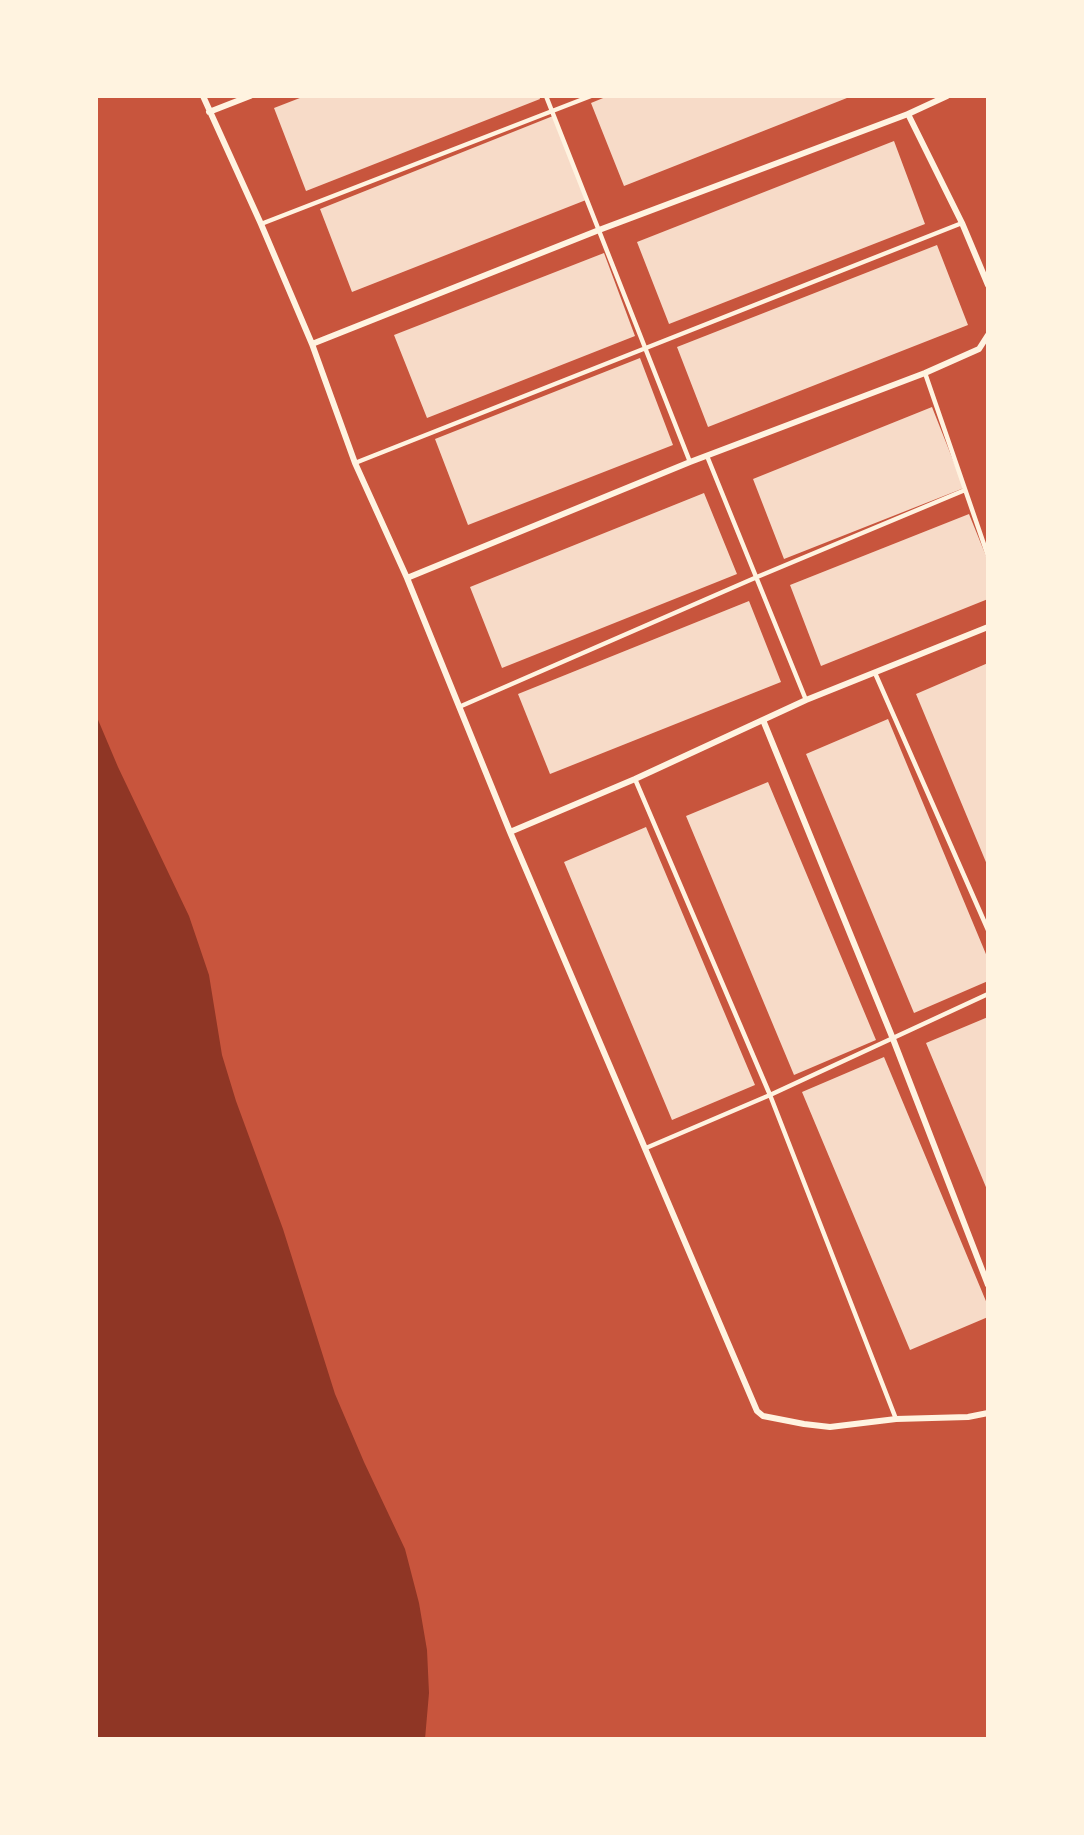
<!DOCTYPE html>
<html>
<head>
<meta charset="utf-8">
<style>
  body { margin:0 }
  #map { position:relative; width:1084px; height:1835px; overflow:hidden; background:#c8553d; font-family:Inter,sans-serif }
  canvas { display:block }
  .frame { position:absolute; inset:0; border:98px solid #fff3e0; pointer-events:none }
</style>
</head>
<body>
<div id="map">
<canvas width="1084" height="1835"></canvas>
<div class="frame"></div>
</div>
<script>
const g = document.querySelector('canvas').getContext('2d');
g.lineJoin = 'round';
function paint(path, color) { g.fillStyle = color; g.fill(path, 'evenodd'); }
function strokePath(path, color, width, dash) { g.strokeStyle = color; g.lineWidth = width; g.lineCap = dash ? 'butt' : 'round'; g.setLineDash(dash || []); g.stroke(path); }
paint(new Path2D(`
  M96 715 118 767 189 916 209 975 222 1055 236 1101 283 1229 335 1394 364 1462 405 1549 419 1603 427 1650 429 1693 425 1739H96Z`), '#8f3625');
paint(new Path2D(`
  M305 96H539L540 99 306 191 274 108Z
  M608 96H852L624 186 591 103Z
  M553 116 586 200 352 292 320 209Z
  M894 141 925 224 669 324 637 242Z
  M937 245 968 325 708 427 677 347Z
  M604 253 635 336 427 418 394 335Z
  M640 358 673 445 468 525 435 439Z
  M932 407 964 488 784 559 753 479Z
  M704 493 737 574 502 668 470 587Z
  M969 514 988 561V599L821 666 790 585Z
  M749 601 781 682 550 774 518 694Z
  M988 663V867L916 694Z
  M888 719 988 959V981L914 1013 806 754Z
  M768 782 876 1040 794 1075 686 816Z
  M646 827 755 1085 672 1120 564 862Z
  M988 1017V1192L926 1043Z
  M884 1057 988 1306V1317L910 1350 802 1092Z`), '#f7dbc8');
strokePath(new Path2D(`
  M546 96 690 462
  M261 224 591 96
  M925 373 988 556
  M707 456 806 700
  M355 463 962 223
  M875 673 988 930
  M459 707 757 577 965 490
  M635 779 770 1095 896 1419
  M646 1148 770 1095 988 994`), '#fff3e0', 4.5);
strokePath(new Path2D(`
  M203 96 261 224 312 344 355 463 407 578 510 832 757 1411 763 1416 804 1424 830 1427 896 1419 968 1417 988 1413
  M209 112 250 96
  M908 114 962 223 988 285
  M312 344 599 230 908 114 947 96
  M407 578 690 462 925 373 979 349 988 335
  M763 720 893 1039 988 1285
  M510 832 635 779 806 700 988 627`), '#fff3e0', 6);
</script>
</body>
</html>
